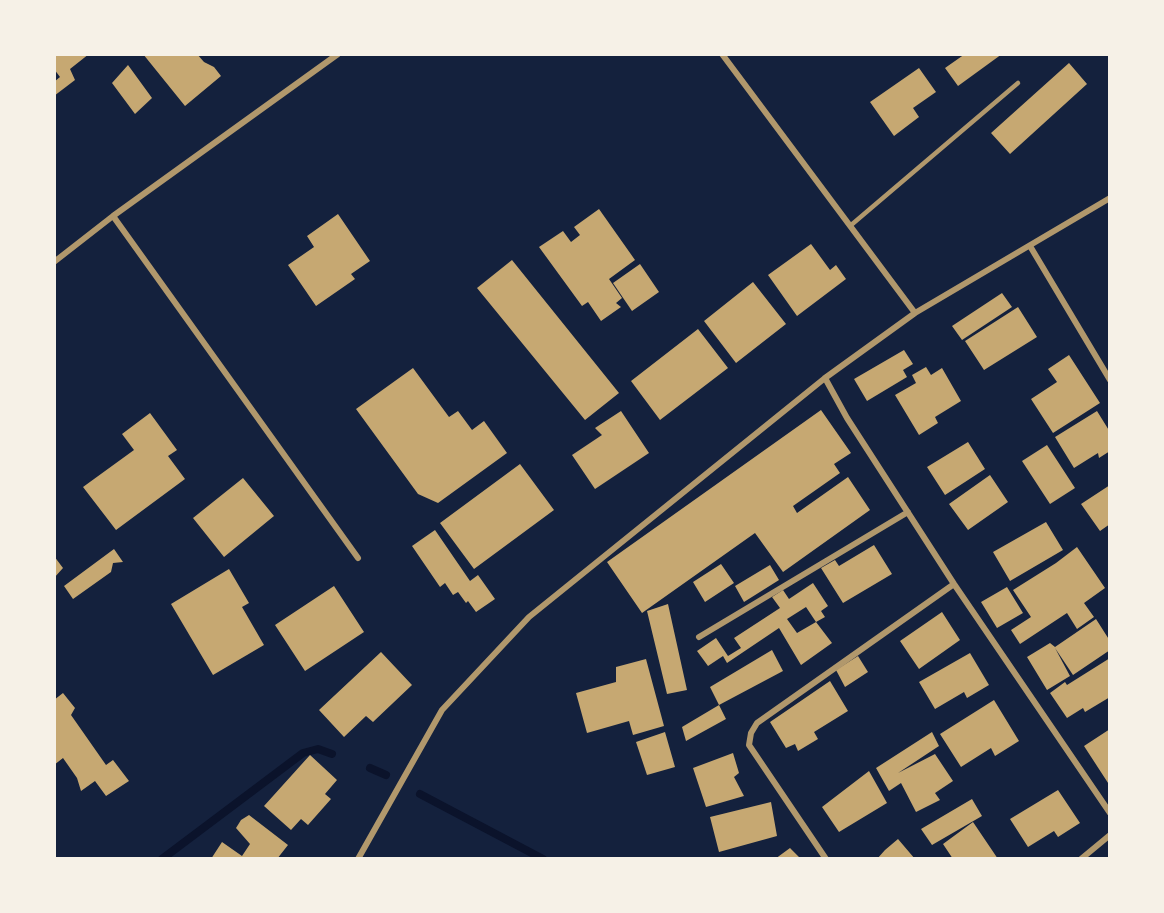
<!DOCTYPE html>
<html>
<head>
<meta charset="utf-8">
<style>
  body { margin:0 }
  #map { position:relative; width:1164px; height:913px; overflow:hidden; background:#14213d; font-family:Poppins,sans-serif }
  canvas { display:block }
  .frame { position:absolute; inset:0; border:56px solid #f6f1e7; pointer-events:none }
</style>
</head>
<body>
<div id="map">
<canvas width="1164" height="913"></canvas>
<div class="frame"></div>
</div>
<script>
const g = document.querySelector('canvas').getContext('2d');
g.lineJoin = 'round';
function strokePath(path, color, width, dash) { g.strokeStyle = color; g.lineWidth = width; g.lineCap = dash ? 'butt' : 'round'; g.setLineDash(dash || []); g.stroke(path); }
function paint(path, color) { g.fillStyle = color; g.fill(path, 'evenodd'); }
strokePath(new Path2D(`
  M370 768 386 775
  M420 794 543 859
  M162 859 303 753 318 749 332 754`), '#0b132b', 8);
paint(new Path2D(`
  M54 54H89L70 69 75 80 54 96V82L60 77 54 69Z
  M143 54H197L204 62 214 67 221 76 185 106Z
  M965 54H1002L958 86 945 68Z
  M1069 63 1087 84 1010 154 991 133Z
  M128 65 152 98 135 114 112 83Z
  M919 68 936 92 913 108 919 117 894 136 870 102Z
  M599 209 635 260 609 279 622 298 616 303 621 307 601 321 588 302 582 306 539 247 563 231 571 242 580 235 574 227Z
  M338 214 370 261 351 274 355 279 316 306 288 265 314 247 307 236Z
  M811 244 830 270 836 265 846 279 797 316 768 275Z
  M512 260 619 393 585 420 477 288Z
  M640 264 659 292 632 311 613 283Z
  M753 282 786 324 736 363 704 321Z
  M1002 293 1012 307 962 340 952 326Z
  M1018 307 1037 337 984 370 965 341Z
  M698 329 728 368 660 420 631 381Z
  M904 350 913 364 903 370 907 377 867 401 854 379Z
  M1069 355 1100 403 1053 433 1031 399 1057 382 1048 369Z
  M926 367 931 375 942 368 961 401 935 417 938 423 919 435 895 395 916 383 912 375Z
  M413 368 449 417 458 411 472 430 484 421 507 453 438 503 418 494 356 409Z
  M821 410 851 453 834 464 840 473 793 506 797 513 848 477 870 510 783 572 755 533 642 613 607 562Z
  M621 411 649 453 595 489 572 455 602 435 595 428Z
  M1097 411 1110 432V451L1099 458 1098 453 1074 468 1055 437Z
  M150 413 177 450 168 456 185 479 116 530 83 487 134 450 122 434Z
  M968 442 985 469 945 495 927 467Z
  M1047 445 1075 488 1050 504 1022 461Z
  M520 464 554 510 474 569 440 523Z
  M990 475 1008 502 968 530 949 504Z
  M243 478 274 516 224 557 193 518Z
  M1110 485V524L1100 531 1081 504Z
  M1046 522 1063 550 1010 581 993 552Z
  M435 530 470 581 478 575 495 599 476 612 468 601 466 603 458 592 453 595 445 583 440 587 412 546Z
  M874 545 892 574 843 603 821 568 835 560 839 566Z
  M1077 547 1105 588 1084 603 1094 617 1077 629 1067 613 1020 644 1011 630 1031 617 1013 590 1056 563Z
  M114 549 123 562 113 563 111 572 73 599 64 586Z
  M54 556 63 568 54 578Z
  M721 564 734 583 705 602 693 582Z
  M770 565 779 580 744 602 735 586Z
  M229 569 249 603 242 607 264 645 213 675 171 604Z
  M813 583 828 606 821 611 825 617 816 622 806 607 787 619 797 633 816 622 832 643 801 665 779 628 727 663 723 656 708 666 697 651 716 638 728 656 741 648 734 638 780 608 772 597 783 590 789 599Z
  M334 586 364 632 305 671 275 625Z
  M1007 587 1023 613 997 628 981 602Z
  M668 604 687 690 667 694 647 611Z
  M942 612 960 640 919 669 900 641Z
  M1096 619 1110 641V650L1073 675 1055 648 1070 676 1047 690 1027 657 1050 643 1055 647Z
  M772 650 783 671 719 705 710 687Z
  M381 652 412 685 373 722 366 716 344 737 319 710Z
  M970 653 989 685 967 698 964 692 935 709 919 682Z
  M858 656 868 672 845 687 836 670Z
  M1110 658V697L1085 712 1083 708 1067 718 1050 693 1065 682 1067 685Z
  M646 659 664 726 633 735 629 721 587 733 576 693 616 682V667Z
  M830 681 848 711 814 732 818 739 798 751 795 744 786 748 770 722Z
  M63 693 75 708 71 715 106 765 113 760 129 781 106 796 95 781 81 791 77 778 63 758 54 765V700Z
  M994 700 1019 741 995 756 991 748 961 767 940 734Z
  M719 705 726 719 686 741 682 727Z
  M1110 729V786L1084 746Z
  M665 732 675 767 647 775 636 742Z
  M932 732 939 746 898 773 935 754 953 781 935 793 940 800 916 812 901 783 889 791 876 768Z
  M733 753 739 773 734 777 744 796 706 807 693 768Z
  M310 755 337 780 325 794 331 799 308 825 301 819 291 830 264 806Z
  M869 771 887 803 839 832 822 807Z
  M1058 790 1080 823 1058 837 1054 831 1028 847 1010 819Z
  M972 799 982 816 932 845 921 829Z
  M771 802 777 836 719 852 710 817Z
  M249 815 288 845 277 859H211L222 842 242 856 250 844 236 828 241 820Z
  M973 822 998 859H953L943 844Z
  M898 839 915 859H877L885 850Z
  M790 848 801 859H775Z`), '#c6a872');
strokePath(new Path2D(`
  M850 226 1018 83`), '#b1986c', 4.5);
strokePath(new Path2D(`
  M722 54 915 313
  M113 216 358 558
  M1030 246 1110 380
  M54 262 113 216 338 54
  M825 378 847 418 954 584 1110 813
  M699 637 908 512
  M358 859 442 710 529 617 825 378 915 313 1110 198
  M826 859 749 745 751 733 757 723 954 584
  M1081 859 1110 835`), '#b1986c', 6);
</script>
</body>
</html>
